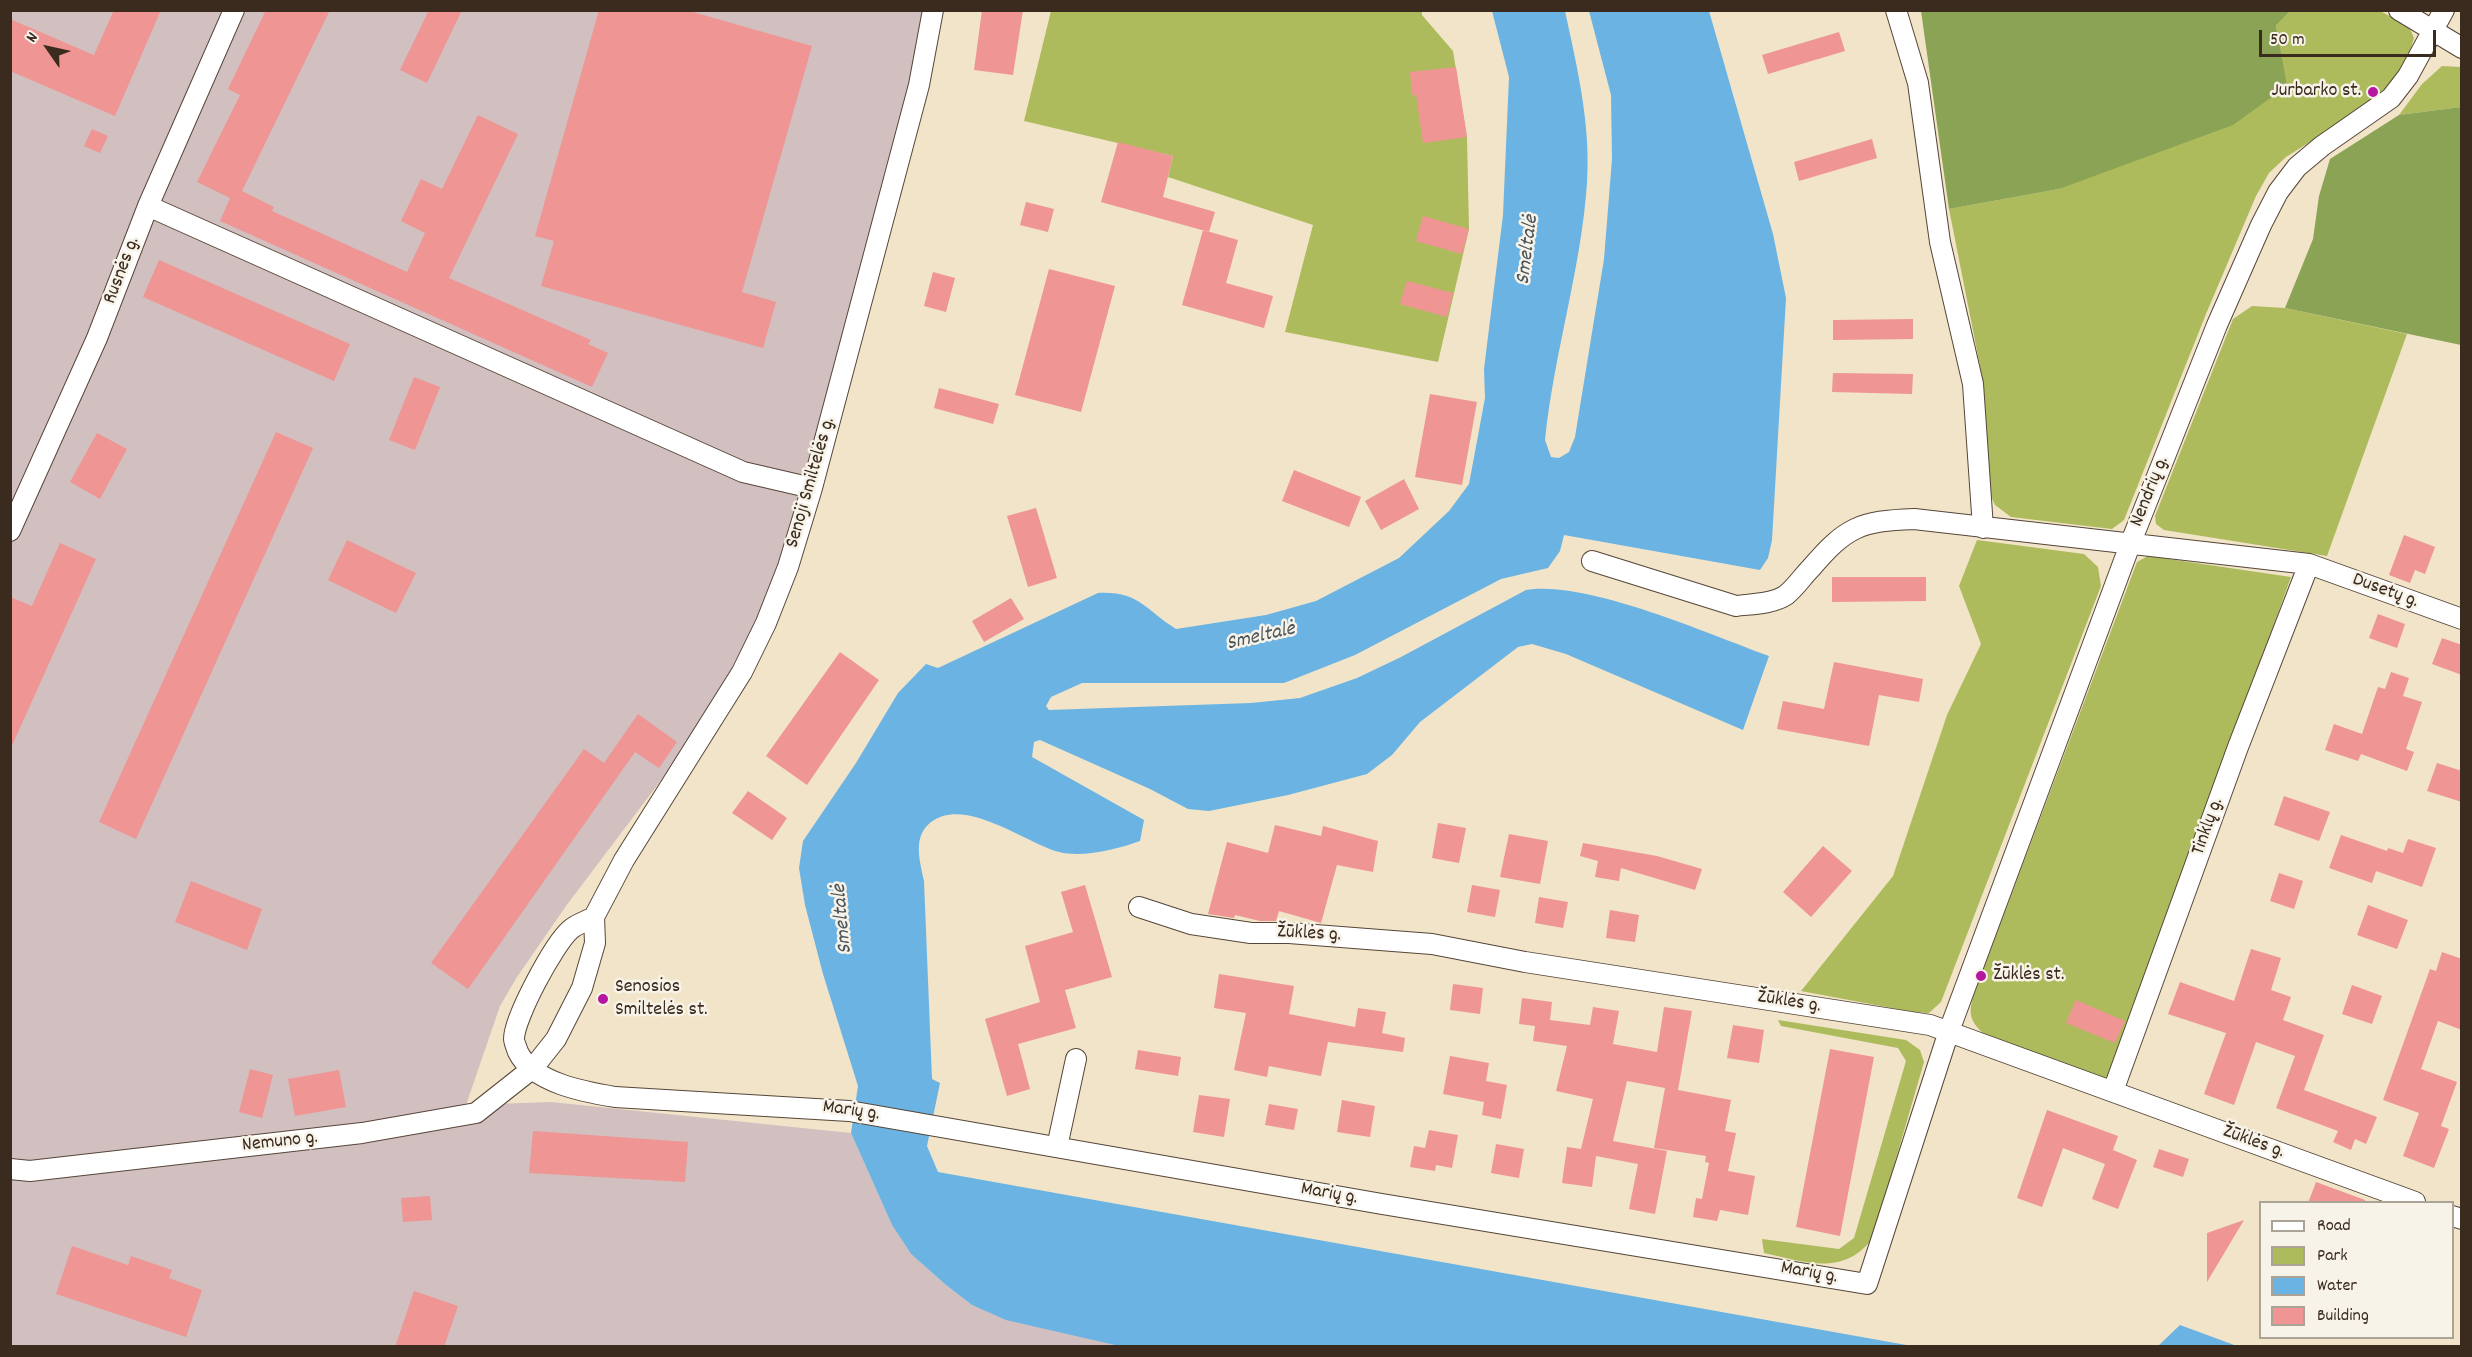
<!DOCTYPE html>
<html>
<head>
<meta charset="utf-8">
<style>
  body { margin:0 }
  #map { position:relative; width:2472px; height:1357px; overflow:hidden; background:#f1e4c9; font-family:Dekko,sans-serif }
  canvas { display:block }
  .frame { position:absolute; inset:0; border:12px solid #3b2a1e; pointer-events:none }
  .legend { position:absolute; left:2259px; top:1201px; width:195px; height:138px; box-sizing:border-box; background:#f7f3e8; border:2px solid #aca397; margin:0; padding:8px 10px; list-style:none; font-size:18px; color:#3b2a1e }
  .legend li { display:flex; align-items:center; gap:12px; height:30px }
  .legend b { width:30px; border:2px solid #aca397 }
  .north { position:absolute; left:18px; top:18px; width:60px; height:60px; -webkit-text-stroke:4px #f7f3e8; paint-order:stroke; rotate:304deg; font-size:16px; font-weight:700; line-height:24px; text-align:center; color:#3b2a1e }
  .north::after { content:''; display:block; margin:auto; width:21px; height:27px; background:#3b2a1e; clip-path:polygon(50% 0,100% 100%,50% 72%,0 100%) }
  .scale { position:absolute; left:2259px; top:30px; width:177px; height:27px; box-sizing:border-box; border:3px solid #3b2a1e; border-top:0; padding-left:8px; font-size:18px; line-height:21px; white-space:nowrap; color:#3b2a1e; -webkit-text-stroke:4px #f7f3e8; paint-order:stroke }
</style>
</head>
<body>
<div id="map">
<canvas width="2472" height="1357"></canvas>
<div class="frame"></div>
<ul class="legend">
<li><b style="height:8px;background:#fff"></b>Road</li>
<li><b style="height:16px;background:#aebb5d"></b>Park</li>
<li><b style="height:16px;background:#6bb3e3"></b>Water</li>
<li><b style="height:16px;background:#ef9594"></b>Building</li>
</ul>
<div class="north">N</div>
<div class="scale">50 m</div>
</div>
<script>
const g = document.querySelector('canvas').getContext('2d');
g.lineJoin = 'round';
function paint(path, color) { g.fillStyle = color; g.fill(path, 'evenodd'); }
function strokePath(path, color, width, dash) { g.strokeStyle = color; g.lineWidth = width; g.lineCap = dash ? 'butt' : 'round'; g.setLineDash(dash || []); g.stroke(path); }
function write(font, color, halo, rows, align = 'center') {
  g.font = font + ' Dekko,sans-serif'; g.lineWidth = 5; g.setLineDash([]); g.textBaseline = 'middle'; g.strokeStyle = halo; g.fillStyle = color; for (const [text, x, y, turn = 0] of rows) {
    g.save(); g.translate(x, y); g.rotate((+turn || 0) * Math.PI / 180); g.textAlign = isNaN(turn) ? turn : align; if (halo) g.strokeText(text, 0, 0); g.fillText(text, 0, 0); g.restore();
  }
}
paint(new Path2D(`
  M10 11H924L900 127 791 532 758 617 714 702 671 767 566 906 517 977 500 1006 466 1105 551 1102 851 1133 892 1225 911 1254 946 1285 972 1305 1006 1319 1119 1346H11Z`), '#d2bfc0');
paint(new Path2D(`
  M1051 11H1422V15L1453 51 1467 137 1469 229 1438 362 1285 332 1313 225 1168 177 1173 156 1024 121Z
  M2290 11H2380L2409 26 2414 38 2410 51 2393 80 2375 101 2286 157 2269 173 2256 196 2206 314 2124 520 2112 529 2011 517 1995 505 1989 492 1982 376 1949 209 2059 189 2286 86 2276 24Z
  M2442 66 2461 67V107L2399 115 2422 84Z
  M2252 306 2285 308 2407 334 2327 556 2164 530 2156 524 2155 516 2233 319Z
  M1977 540 2084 554 2098 567 2101 586 1941 1002 1929 1013 1913 1012 1801 991 1893 876 1947 715 1981 644 1959 586Z
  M2148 556 2291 577 2114 1069 2104 1079 1983 1033C1969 1020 1969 1013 1973 996L2137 562Z
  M1778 1020 1906 1040 1920 1050 1924 1062 1873 1238C1843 1277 1806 1262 1764 1253L1762 1239 1839 1249 1854 1238 1906 1061 1898 1048 1781 1026Z`), '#aebb5d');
paint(new Path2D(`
  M1921 11H2290L2276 25 2287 86 2233 125 2059 189 1949 209Z
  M2461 107V345L2285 308 2313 239 2319 196 2330 159 2399 115Z`), '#8aa354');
paint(new Path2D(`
  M1492 11H1565C1577 67 1591 124 1587 183 1581 270 1554 353 1545 440L1551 457 1559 458 1569 452 1575 437 1604 259 1612 159 1611 95 1589 11H1709L1773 234 1786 298 1772 540 1768 558 1760 570 1564 535 1560 551 1548 568 1501 579 1355 655 1284 683H1082L1051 697 1046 706 1049 710 1251 703 1300 698 1357 678 1401 657 1526 590C1587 580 1708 634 1769 656L1743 730 1566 654 1532 644 1518 647 1420 722 1392 755 1367 774 1288 795 1209 811 1188 809 1150 789 1040 740 1034 742 1032 757 1144 820 1140 841C1118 849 1083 858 1059 852 1024 842 965 796 931 822 912 837 920 861 924 881L932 1079 940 1083 927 1146 938 1172 1912 1346H1119L1006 1320 972 1305 946 1285 911 1254 892 1225 851 1133 858 1086 823 974 805 905 799 868 803 841 856 763 898 693 926 664 938 668 1098 593C1139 591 1144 609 1176 629L1266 615 1316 601 1399 558 1449 511 1469 484 1485 398 1484 369 1503 215 1509 77Z
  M2180 1325 2237 1346H2158Z`), '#6bb3e3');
paint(new Path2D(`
  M114 10H161L115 116 10 71V19L94 55Z
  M266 10H330L242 191 274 207 272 211 407 272 425 233 401 221 421 179 442 189 478 115 518 134 449 278 591 340 588 344 608 353 592 387 220 221 230 198 197 182 240 95 228 89Z
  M429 10H462L427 83 400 70Z
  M599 10H686L812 46 742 292 776 302 763 348 541 286 554 241 535 236Z
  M982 10H1023L1013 75 974 70Z
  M1839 32 1845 51 1768 74 1762 55Z
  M1456 67 1467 137 1423 143 1416 95H1412L1410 72Z
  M92 129 108 136 100 153 84 146Z
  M1872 139 1877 158 1799 181 1794 162Z
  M1118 142 1173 156 1163 197 1215 212 1209 232 1101 202Z
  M1026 202 1054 209 1048 232 1020 225Z
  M1423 216 1469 229 1462 254 1416 241Z
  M1203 230 1238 240 1226 283 1273 296 1264 328 1182 305Z
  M159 260 350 344 334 381 143 297Z
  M1049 269 1115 286 1081 412 1015 395Z
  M933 272 955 278 946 312 924 306Z
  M1407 281 1453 293 1447 317 1400 304Z
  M1913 319V339L1833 340V320Z
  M1833 373 1913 374 1912 394 1832 392Z
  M414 377 440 387 415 450 389 440Z
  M939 388 999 404 993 424 934 408Z
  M1430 394 1477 402 1462 485 1415 477Z
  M276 432 313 448 136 839 99 822Z
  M97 433 127 449 100 499 70 482Z
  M1294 470 1361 497 1349 527 1282 501Z
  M1404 479 1419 509 1381 530 1365 501Z
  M1036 508 1057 578 1028 587 1007 516Z
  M2404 535 2435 547 2425 574 2415 570 2410 583 2389 575Z
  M347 540 416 573 396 613 328 580Z
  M60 543 96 559 10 750V597L32 606Z
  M1832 577H1926V601L1832 602Z
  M1011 598 1024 619 984 642 972 621Z
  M2378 614 2405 624 2397 648 2369 638Z
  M2442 638 2462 645V675L2432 664Z
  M840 652 879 680 807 785 766 756Z
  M1834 662 1923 679 1919 702 1879 695 1869 746 1777 729 1783 701 1824 709Z
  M2391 672 2409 678 2403 696 2422 702 2406 749 2414 752 2407 771 2361 754 2358 761 2325 750 2334 724 2362 734 2378 687 2385 689Z
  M638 714 677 742 659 768 635 752 468 989 431 963 584 749 604 763Z
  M2437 763 2462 771V802L2427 791Z
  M748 791 787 818 772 840 732 813Z
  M2284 796 2330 812 2319 841 2274 825Z
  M1438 823 1466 828 1459 863 1432 858Z
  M1275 825 1321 836 1323 826 1378 841 1373 872 1337 865 1321 923 1279 911 1276 921H1260L1235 915 1234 918 1208 914 1227 842 1268 853Z
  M1509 834 1548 841 1540 884 1500 877Z
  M2341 835 2387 851 2388 848 2403 853 2408 839 2436 848 2422 887 2376 871 2372 883 2329 868Z
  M1583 843 1657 856 1702 869 1695 890 1621 868 1619 881 1595 877 1598 861 1580 856Z
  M1823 846 1852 871 1811 917 1783 892Z
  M2279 873 2303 881 2294 909 2270 901Z
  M191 881 262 909 247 950 175 922Z
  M1085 885 1112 977 1065 990 1076 1028 1018 1044 1030 1089 1007 1096 985 1019 1040 1002 1025 946 1073 932 1061 892Z
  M1472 885 1500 890 1495 917 1467 912Z
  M1539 897 1568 902 1563 928 1535 923Z
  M2368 905 2408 920 2397 949 2357 935Z
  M1610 910 1639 915 1635 942 1606 938Z
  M2251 949 2281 958 2271 990 2291 997 2283 1020 2324 1035 2304 1090 2377 1117 2366 1144 2355 1139 2351 1150 2333 1142 2338 1131 2276 1108 2295 1056 2256 1042 2234 1105 2204 1094 2226 1033 2168 1014 2180 982 2234 1001Z
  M2442 952 2462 959V1030L2438 1021 2421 1069 2457 1082 2441 1126 2449 1129 2434 1168 2403 1156 2419 1113 2383 1100 2430 969 2436 971Z
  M1219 974 1294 986 1289 1014 1355 1027 1358 1008 1386 1012 1382 1033 1405 1038 1403 1052 1328 1042 1321 1076 1269 1066 1267 1077 1234 1070 1246 1013 1214 1008Z
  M1453 984 1483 988 1480 1014 1450 1010Z
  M2352 985 2382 996 2372 1024 2342 1014Z
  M1522 998 1552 1002 1550 1020 1590 1025 1593 1007 1619 1011 1613 1044 1657 1052 1664 1007 1692 1011 1678 1090 1731 1100 1725 1131 1736 1133 1728 1171 1755 1176 1748 1215 1720 1210 1717 1221 1693 1217 1696 1198 1702 1199 1709 1163 1705 1162 1706 1156 1654 1148 1665 1088 1627 1081 1613 1141 1667 1151 1655 1214 1629 1209 1638 1164 1596 1156 1592 1187 1562 1183 1567 1147 1581 1149 1593 1099 1556 1091 1567 1046 1533 1041 1535 1026 1519 1024Z
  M2076 1000 2125 1021 2115 1043 2066 1023Z
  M1733 1025 1764 1030 1759 1063 1727 1058Z
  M1830 1049 1874 1057 1840 1236 1796 1227Z
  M1138 1050 1181 1057 1178 1076 1135 1069Z
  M1450 1056 1489 1063 1486 1081 1507 1085 1501 1119 1482 1115 1484 1102 1443 1094Z
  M250 1069 273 1075 262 1118 239 1112Z
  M339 1070 346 1107 295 1116 288 1079Z
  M1199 1095 1230 1099 1224 1137 1193 1132Z
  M1342 1100 1375 1106 1370 1137 1337 1132Z
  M1269 1104 1298 1109 1294 1130 1265 1125Z
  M2047 1110 2118 1136 2113 1150 2137 1160 2118 1209 2092 1199 2105 1164 2063 1148 2042 1207 2017 1198Z
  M1429 1130 1458 1135 1452 1168 1436 1165 1435 1171 1410 1167 1414 1146 1425 1148Z
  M533 1131 688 1142 685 1182 529 1173Z
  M1496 1144 1524 1149 1519 1178 1491 1173Z
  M2159 1149 2189 1159 2183 1177 2153 1167Z
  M2316 1182 2365 1200V1203H2308Z
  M430 1196 432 1220 403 1222 401 1198Z
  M2244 1220 2207 1282V1233Z
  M72 1246 128 1265 131 1256 172 1270 169 1278 202 1290 186 1337 56 1294Z
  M414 1291 458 1306 444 1347H395Z`), '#ef9594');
const minor = new Path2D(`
  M1896 10 1918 83 1940 242 1973 384 1983 528
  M2399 10 2462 48
  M148 206 743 472 812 488
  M10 531 97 338 148 206 234 10
  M1592 561 1736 606C1751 604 1773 604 1786 595 1795 588 1803 576 1811 568 1846 527 1860 521 1914 519L2309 564 2462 619
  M1139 907 1191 924 1251 933H1289L1432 944 1525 962 1930 1025 2415 1202
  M594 917C587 921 576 924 570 930 554 944 514 1018 514 1039 514 1042 517 1049 518 1052 533 1083 585 1092 615 1097L849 1111 1382 1204 1867 1284 1949 1031 2131 542 2217 325 2261 225 2278 192 2297 167 2322 146 2391 98 2408 76 2444 10
  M2113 1091 2238 747 2309 564
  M1057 1147 1076 1059
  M10 1169 30 1171 362 1133 476 1113 533 1068 556 1039 582 988 595 943 594 917 624 860 742 672 766 623 788 567 812 488 919 85 933 10
  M2452 1216 2462 1219`);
strokePath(minor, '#564638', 22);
strokePath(minor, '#fff', 20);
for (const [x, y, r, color] of [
  [2373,92,6,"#b5179e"],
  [1981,976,6,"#b5179e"],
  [603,999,6,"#b5179e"]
]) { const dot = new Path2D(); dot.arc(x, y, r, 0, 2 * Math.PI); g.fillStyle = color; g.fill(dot); strokePath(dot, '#f7f3e8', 2); }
write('20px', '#3b2a1e', '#f7f3e8', [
  ["Jurbarko st.",2361,92,"right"],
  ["Žūklės st.",1993,976],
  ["Senosios",615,988],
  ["Smiltelės st.",615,1011]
], 'left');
write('20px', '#3b2a1e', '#f7f3e8', [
  ["Rusnės g.",123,271,-69],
  ["Senoji Smiltelės g.",812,483,-74],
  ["Nendrių g.",2151,492,-68],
  ["Dusetų g.",2385,592,20],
  ["Tinklų g.",2209,827,-70],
  ["Žūklės g.",1309,935,3],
  ["Žūklės g.",1789,1003,9],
  ["Marių g.",851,1112,8],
  ["Nemuno g.",280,1143,-6],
  ["Žūklės g.",2253,1143,20],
  ["Marių g.",1329,1195,10],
  ["Marių g.",1809,1274,10]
]);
write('italic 21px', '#495359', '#f7f3e8', [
  ["Smeltalė",1529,250,-83],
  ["Smeltalė",1261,638,-13],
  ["Smeltalė",844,919,-95]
]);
</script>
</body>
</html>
